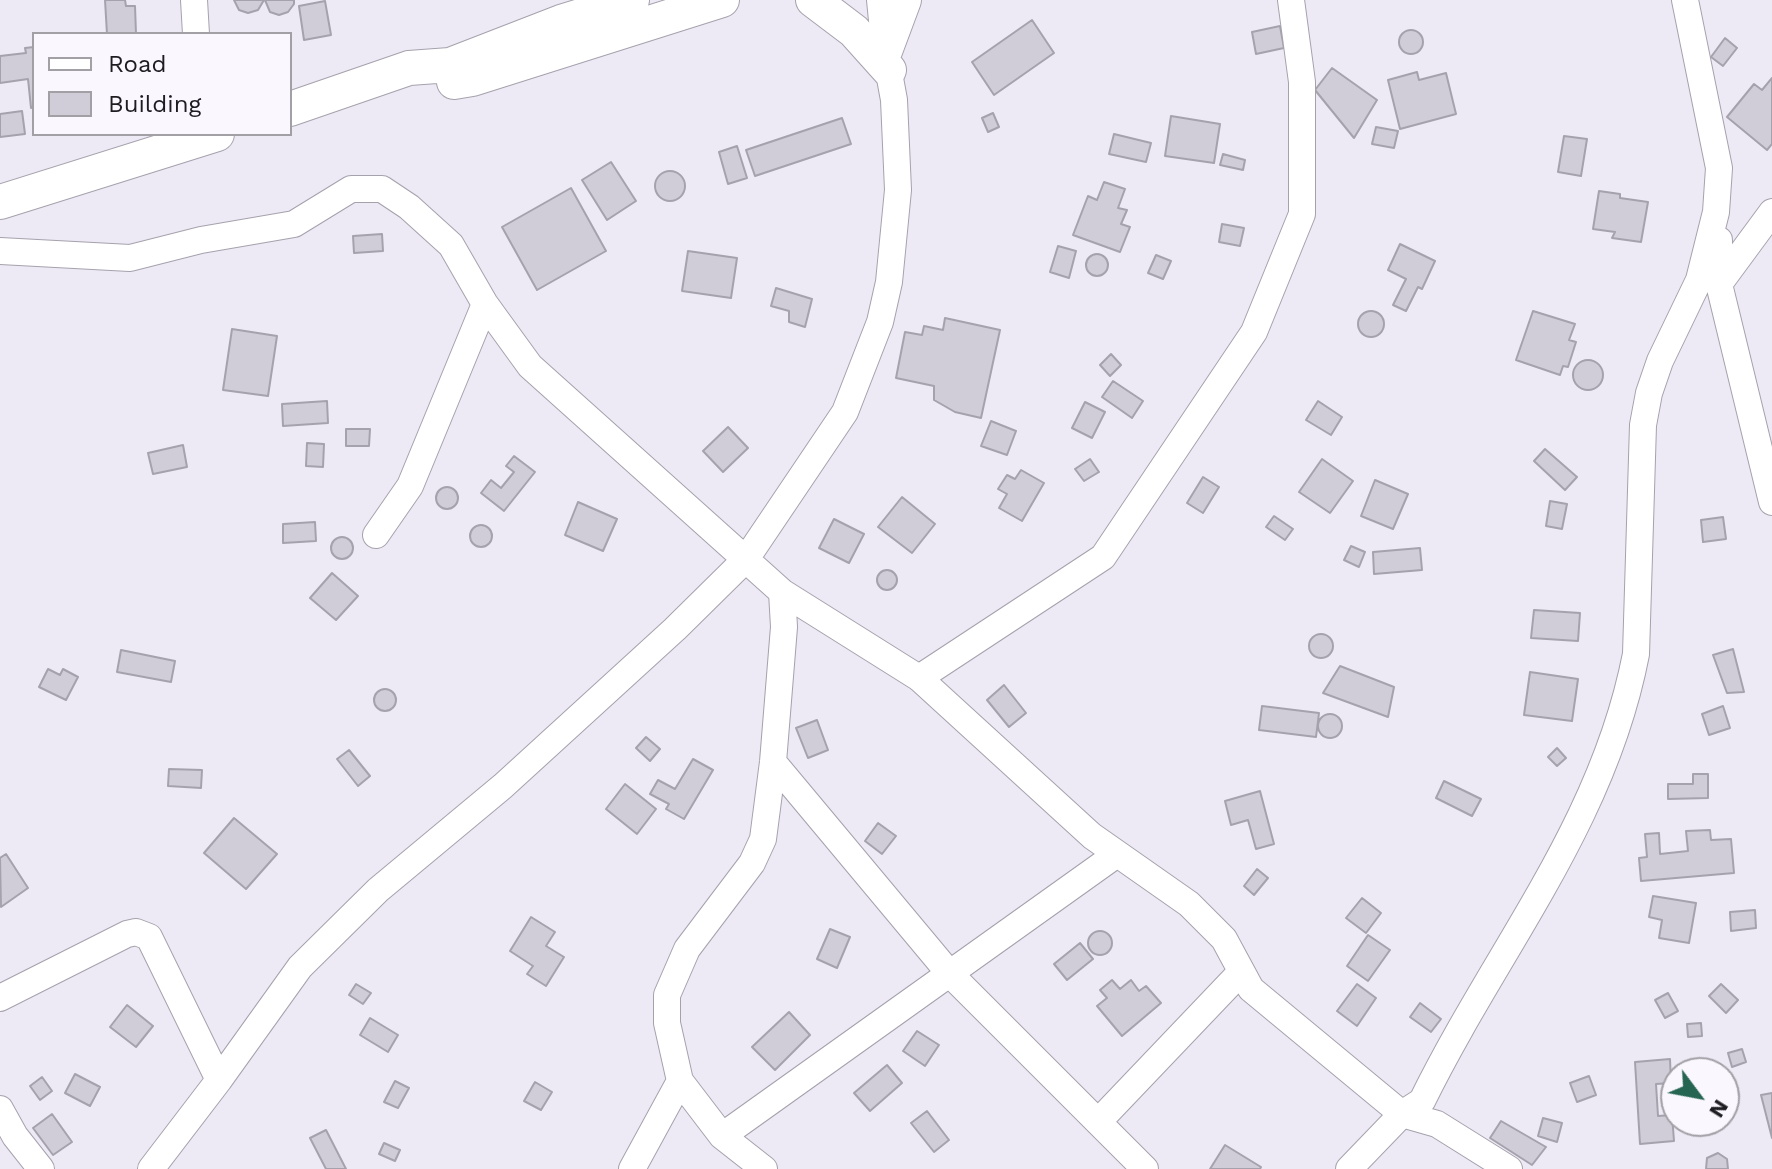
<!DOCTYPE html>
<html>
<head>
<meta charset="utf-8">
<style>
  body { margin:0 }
  #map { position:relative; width:1772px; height:1169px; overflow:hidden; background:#ede9f5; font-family:"Work Sans",sans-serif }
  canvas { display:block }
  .legend { position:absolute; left:32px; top:32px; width:260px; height:104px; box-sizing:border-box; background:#faf7fe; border:2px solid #a29fa5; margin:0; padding:10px 14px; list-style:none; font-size:24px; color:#1d1c20 }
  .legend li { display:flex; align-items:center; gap:16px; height:40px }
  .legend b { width:40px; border:2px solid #a29fa5 }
  .north { position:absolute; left:1660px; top:1057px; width:80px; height:80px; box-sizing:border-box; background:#faf7fe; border:2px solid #a29fa5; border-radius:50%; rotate:122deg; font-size:22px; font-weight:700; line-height:32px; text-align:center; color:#1d1c20 }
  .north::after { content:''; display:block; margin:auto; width:28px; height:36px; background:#266551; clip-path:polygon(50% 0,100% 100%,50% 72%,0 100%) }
</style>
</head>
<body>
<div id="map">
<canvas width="1772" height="1169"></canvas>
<ul class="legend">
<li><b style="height:10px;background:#fff"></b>Road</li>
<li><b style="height:22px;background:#d1cdd8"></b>Building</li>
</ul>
<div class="north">N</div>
</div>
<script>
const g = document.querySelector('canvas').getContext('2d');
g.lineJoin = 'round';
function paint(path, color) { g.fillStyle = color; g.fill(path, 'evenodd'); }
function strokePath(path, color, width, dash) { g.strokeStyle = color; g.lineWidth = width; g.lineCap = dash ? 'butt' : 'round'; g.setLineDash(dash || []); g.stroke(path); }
const building = new Path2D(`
  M105 0H125L126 6H135L136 34H107Z
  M234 0H264L258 10 248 13 239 10Z
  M265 0H294V4L288 12 279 15 270 12Z
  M325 1 331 35 304 40 299 6Z
  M1032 20 1054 53 994 95 972 62Z
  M1280 26 1284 48 1256 54 1252 32Z
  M1399 42a12 12 0 1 1 24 0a12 12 0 1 1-24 0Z
  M1725 38 1737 48 1723 66 1711 57Z
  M34 47V107L31 108 28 79 0 83V56L26 53 25 48Z
  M1332 68 1377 100 1354 138 1315 90Z
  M1417 72 1419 80 1446 73 1456 114 1400 129 1388 80Z
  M1772 78V144L1767 150 1727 117 1754 84 1762 90Z
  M22 111 25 134 0 137V114Z
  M993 113 999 127 988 132 982 118Z
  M1171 116 1220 124 1214 163 1165 156Z
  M842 118 851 144 755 176 746 150Z
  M1376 127 1398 131 1394 148 1372 144Z
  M1114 134 1151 143 1146 162 1109 154Z
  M1564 136 1587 139 1581 176 1558 172Z
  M737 146 747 178 728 184 719 152Z
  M1223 154 1245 160 1243 170 1220 165Z
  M611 162 636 201 607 220 582 180Z
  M655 186a15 15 0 1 1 30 0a15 15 0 1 1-30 0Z
  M1104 182 1125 189 1118 208 1127 210 1121 224 1130 227 1120 252 1073 235 1088 196 1097 200Z
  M571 188 606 251 537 290 502 227Z
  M1599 191 1620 194V198L1648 202 1641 242 1612 238 1615 232 1593 229Z
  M1222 224 1244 228 1240 246 1219 242Z
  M382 234 383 251 354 253 353 236Z
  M1400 244 1435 261 1422 289 1418 287 1406 311 1393 305 1406 279 1388 270Z
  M1058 246 1076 251 1069 278 1050 272Z
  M688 251 737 258 731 298 682 291Z
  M1086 265a11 11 0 1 1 22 0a11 11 0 1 1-22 0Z
  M1156 255 1171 261 1163 279 1148 273Z
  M776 288 812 299 805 327 789 322V311L771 306Z
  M1358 324a13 13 0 1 1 26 0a13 13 0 1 1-26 0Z
  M1533 311 1575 324 1569 340 1576 342 1568 367 1563 366 1560 375 1516 360Z
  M945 318 1000 330 981 418 955 412 934 400V386L896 378 905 332 922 335 924 326 943 330Z
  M232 329 277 336 268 396 223 390Z
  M1111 354 1121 365 1110 376 1100 365Z
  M1573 375a15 15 0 1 1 30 0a15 15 0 1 1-30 0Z
  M1113 381 1143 401 1132 418 1102 397Z
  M327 401 328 423 283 426 282 404Z
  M1318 401 1342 417 1331 435 1306 420Z
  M1085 402 1105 412 1092 438 1072 428Z
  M991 421 1016 431 1007 455 981 446Z
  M728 427 748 448 723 472 703 451Z
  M346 429H370L369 446H346Z
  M307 443 324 444 323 467 306 466Z
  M183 445 187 467 153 474 148 453Z
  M1545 449 1577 477 1565 490 1534 461Z
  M514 456 535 472 504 511 481 493 491 480 501 488 514 472 506 466Z
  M1090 459 1099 472 1084 481 1075 469Z
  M1322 459 1353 481 1330 513 1299 492Z
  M1021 470 1044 483 1022 521 999 508 1007 494 998 489 1007 475 1015 479Z
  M1203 477 1219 487 1203 513 1187 503Z
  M1375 480 1408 494 1393 529 1361 516Z
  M436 498a11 11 0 1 1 22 0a11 11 0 1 1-22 0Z
  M902 497 935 524 912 553 878 527Z
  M1550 501 1567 504 1562 529 1546 526Z
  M578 502 617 519 603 551 565 535Z
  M1274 516 1293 529 1285 540 1266 527Z
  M1723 517 1726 539 1703 542 1701 520Z
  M834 519 864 534 849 563 819 548Z
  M315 522 316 541 283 543V524Z
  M470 536a11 11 0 1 1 22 0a11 11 0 1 1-22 0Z
  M331 548a11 11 0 1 1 22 0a11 11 0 1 1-22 0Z
  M1351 546 1365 552 1359 567 1344 560Z
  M1420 548 1422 570 1374 574 1373 552Z
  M877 580a10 10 0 1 1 20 0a10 10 0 1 1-20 0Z
  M332 573 358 596 336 620 310 598Z
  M1534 610 1580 613 1578 641 1531 638Z
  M1309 646a12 12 0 1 1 24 0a12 12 0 1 1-24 0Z
  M1733 649 1744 692 1727 693 1713 655Z
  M121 650 175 661 171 682 117 672Z
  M1340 666 1394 687 1388 717 1323 693Z
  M48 669 60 675 63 669 78 677 66 700 39 687Z
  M1530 672 1578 679 1572 721 1524 715Z
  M1004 685 1026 713 1009 727 987 700Z
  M374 700a11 11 0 1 1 22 0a11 11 0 1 1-22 0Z
  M1262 706 1319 713 1316 737 1259 730Z
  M1723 706 1730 728 1709 735 1702 714Z
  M1318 726a12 12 0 1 1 24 0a12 12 0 1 1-24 0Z
  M817 720 828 750 808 758 796 728Z
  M646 737 660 749 650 761 636 748Z
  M1557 748 1566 758 1557 766 1548 757Z
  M349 750 370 776 358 786 337 759Z
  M693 759 713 770 684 819 666 809 669 804 650 794 658 780 675 789Z
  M169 769 202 770 201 788 168 786Z
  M1693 774H1708V798L1668 799V784H1693Z
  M1444 781 1481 799 1472 816 1436 798Z
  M625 784 656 809 637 834 606 809Z
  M1260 791 1274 844 1256 849 1248 820 1231 825 1225 801Z
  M234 818 277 854 246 889 204 853Z
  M878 823 896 836 882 854 865 841Z
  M1710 830 1711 840 1731 839 1734 873 1641 881 1639 858 1647 857 1645 834 1659 833 1660 854 1688 851 1686 831Z
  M6 854 28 888 1 907 0 858Z
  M1257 869 1268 878 1254 895 1244 886Z
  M1653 896 1696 903 1689 943 1659 938 1662 920 1649 917Z
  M1362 898 1381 913 1366 933 1346 918Z
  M1755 910 1756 928 1731 931 1730 912Z
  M531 917 555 932 546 946 564 957 546 986 527 974 533 966 510 951Z
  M830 929 850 937 837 968 817 959Z
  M1088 943a12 12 0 1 1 24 0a12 12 0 1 1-24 0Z
  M1368 935 1390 950 1368 981 1347 966Z
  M1080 943 1093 959 1067 980 1054 964Z
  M1112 980 1120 989 1131 980 1139 991 1146 986 1161 1003 1122 1036 1097 1006 1107 998 1100 990Z
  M356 984 371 993 363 1004 349 995Z
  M1357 984 1376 998 1357 1026 1337 1011Z
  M1721 984 1738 1000 1726 1013 1709 996Z
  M1668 993 1678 1011 1665 1018 1655 1000Z
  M1420 1003 1441 1019 1431 1032 1410 1017Z
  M127 1005 153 1026 136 1047 110 1027Z
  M789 1012 810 1035 775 1070 752 1047Z
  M370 1018 398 1035 388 1052 360 1035Z
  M1701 1023 1702 1036 1688 1037 1687 1024Z
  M917 1031 939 1045 925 1066 903 1051Z
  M1742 1049 1746 1062 1732 1067 1728 1053Z
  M1670 1059 1671 1083 1656 1084 1658 1116 1672 1115 1674 1141 1640 1144 1635 1062Z
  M887 1065 902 1083 870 1111 854 1093Z
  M75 1074 100 1087 90 1106 65 1093Z
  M1589 1076 1596 1095 1577 1102 1570 1083Z
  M42 1077 52 1091 40 1100 30 1086Z
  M395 1081 409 1088 398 1108 384 1102Z
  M535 1082 552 1092 541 1110 524 1101Z
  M1772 1093V1138L1761 1095Z
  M927 1111 949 1140 934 1152 911 1123Z
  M52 1114 72 1142 53 1155 33 1128Z
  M1543 1118 1562 1123 1557 1142 1538 1136Z
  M1501 1121 1546 1147 1532 1165 1490 1138Z
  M326 1130 346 1169H326L310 1138Z
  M384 1143 400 1150 395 1161 379 1154Z
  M1225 1145 1261 1167 1260 1169H1210Z
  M1718 1153 1727 1159 1728 1169H1706L1707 1158Z`);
paint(building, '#d1cdd8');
strokePath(building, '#a6a2ad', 2);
const minor = new Path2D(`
  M194 0 196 34
  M1719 240V284L1772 502
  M0 251 130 258 201 240 294 224 351 189H382L409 207 451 245 485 304 530 366 782 592 919 678 1092 836 1189 904 1224 939 1251 989 1402 1114 1437 1124 1509 1169
  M1719 284 1772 212
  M376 535 410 486 485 304
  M919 678 1103 557 1254 332 1302 214V82L1291 0
  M773 762 950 974 1145 1169
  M0 998 127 934 136 932 149 937 219 1080
  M0 1109 15 1136 41 1169
  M1098 1122 1241 972
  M722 1136 1117 854
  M151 1169 219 1080 300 967 378 890 503 786 675 629 746 559 845 412 880 322 889 282 898 190 894 100 885 51 880 0
  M632 1169 680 1081
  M764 1169 722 1136 680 1081 667 1023V995L687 949 752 863 763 839 773 762 784 627 782 592
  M1349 1169 1402 1114 1422 1101C1496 950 1603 825 1636 654L1643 425 1649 393 1660 361 1699 280 1716 212 1719 168 1685 0`);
const major = new Path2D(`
  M813 0 854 31 889 70
  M885 51 904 0
  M454 82 472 79 722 0
  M290 109 409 68 450 65 561 22 632 0
  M0 202 217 134`);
strokePath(minor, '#a6a2ad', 28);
strokePath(major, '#a6a2ad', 36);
strokePath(minor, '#fff', 26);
strokePath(major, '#fff', 34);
</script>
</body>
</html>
